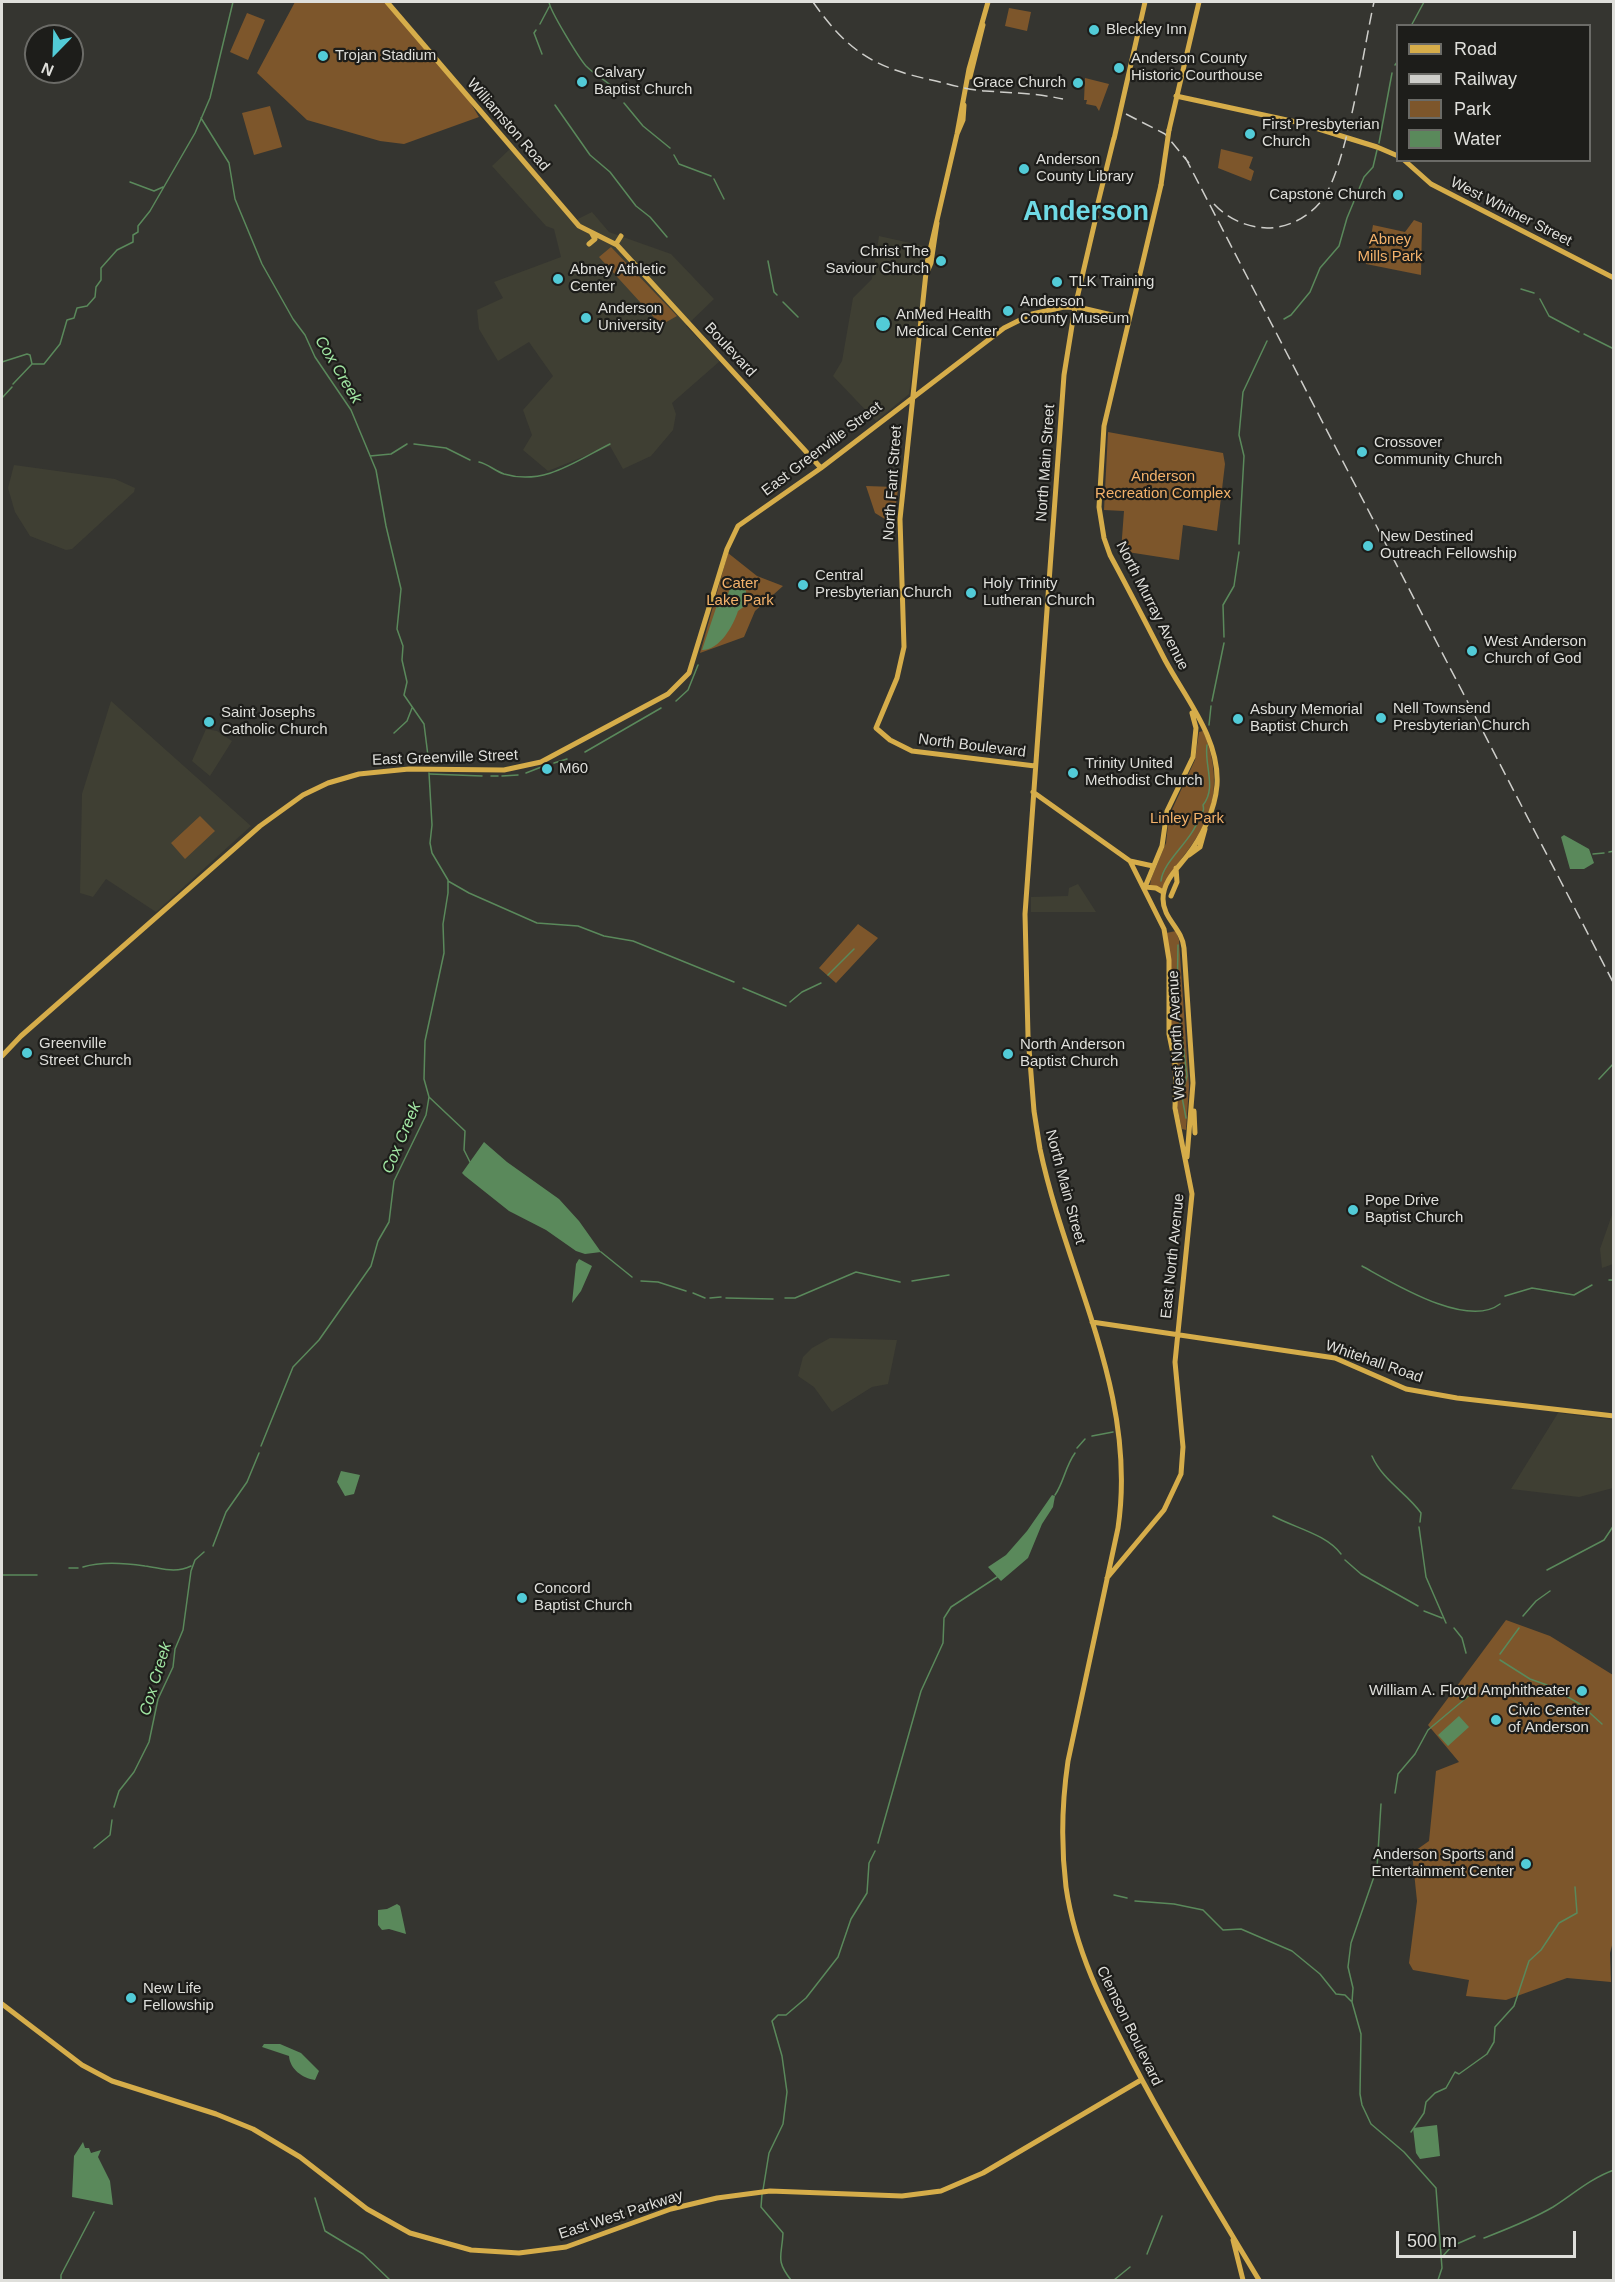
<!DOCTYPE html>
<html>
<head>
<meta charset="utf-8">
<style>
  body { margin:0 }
  #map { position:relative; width:1615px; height:2282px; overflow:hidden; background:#353530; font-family:Arial,sans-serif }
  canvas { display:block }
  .frame { position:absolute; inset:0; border:3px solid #dfdfdb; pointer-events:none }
  .legend { position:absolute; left:1396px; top:24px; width:195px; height:138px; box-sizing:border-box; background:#1d1d1a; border:2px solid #6b6b67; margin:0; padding:8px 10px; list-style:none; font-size:18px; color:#dfdfdb }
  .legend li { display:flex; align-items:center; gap:12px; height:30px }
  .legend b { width:30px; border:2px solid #6b6b67 }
  .north { position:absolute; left:24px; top:24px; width:60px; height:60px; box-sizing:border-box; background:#1d1d1a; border:2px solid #6b6b67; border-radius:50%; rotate:203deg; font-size:16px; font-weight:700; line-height:24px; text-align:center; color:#dfdfdb }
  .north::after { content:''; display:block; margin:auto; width:21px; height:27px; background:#52cbd7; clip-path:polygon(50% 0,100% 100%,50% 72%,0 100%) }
  .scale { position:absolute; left:1396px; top:2231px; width:180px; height:27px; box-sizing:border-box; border:3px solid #dfdfdb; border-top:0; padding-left:8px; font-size:18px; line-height:21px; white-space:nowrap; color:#dfdfdb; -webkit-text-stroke:4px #1d1d1a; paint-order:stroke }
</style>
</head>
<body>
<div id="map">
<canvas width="1615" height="2282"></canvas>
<div class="frame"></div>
<ul class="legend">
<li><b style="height:8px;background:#d6ad4a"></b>Road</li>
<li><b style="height:8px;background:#cececa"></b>Railway</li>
<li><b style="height:16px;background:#7d562b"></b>Park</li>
<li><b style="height:16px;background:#5a895b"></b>Water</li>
</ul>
<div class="north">N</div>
<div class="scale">500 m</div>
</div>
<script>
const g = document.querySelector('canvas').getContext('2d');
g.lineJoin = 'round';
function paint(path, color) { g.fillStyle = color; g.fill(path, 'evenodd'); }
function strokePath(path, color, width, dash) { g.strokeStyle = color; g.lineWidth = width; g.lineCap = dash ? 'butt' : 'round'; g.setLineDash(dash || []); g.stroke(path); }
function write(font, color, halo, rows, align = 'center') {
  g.font = font + ' Arial,sans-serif'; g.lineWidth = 4.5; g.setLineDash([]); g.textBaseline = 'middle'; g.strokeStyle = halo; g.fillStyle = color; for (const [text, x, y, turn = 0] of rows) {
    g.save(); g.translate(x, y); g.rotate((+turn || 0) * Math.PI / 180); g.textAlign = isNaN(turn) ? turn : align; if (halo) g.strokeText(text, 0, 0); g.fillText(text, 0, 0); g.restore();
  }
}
paint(new Path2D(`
  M510 149 572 222 592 212 609 232 671 254 714 299 686 326 720 361 672 403 676 414 673 430 651 456 623 469 610 446 548 471 523 450 532 435 523 410 553 376 529 342 498 361 479 329 477 310 503 298 494 282 561 257 554 229 546 226 492 166Z
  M879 236 928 247 909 394 876 421 833 376 842 361 853 298 872 279Z
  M14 465 115 479 135 488 134 492 72 549 66 550 30 536 15 512 8 488Z
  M111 701 251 826 156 912 106 879 93 897 80 893 82 794Z
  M206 729 217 731 232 741 210 776 192 761Z
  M1078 884 1096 912H1031V897L1068 896 1069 888Z
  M1613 1212V1264L1602 1268 1600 1249Z
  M830 1338 897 1340 888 1384 872 1387 832 1412 814 1387 798 1376 803 1357 812 1348Z
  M1558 1413 1613 1420V1488L1579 1497 1511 1489Z`), '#3f3f33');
paint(new Path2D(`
  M295 2H387L464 92 479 117 404 144 380 141 307 120 257 73Z
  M1009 8 1031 12 1027 31 1005 26Z
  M247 13 265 20 248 60 230 52Z
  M1085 78 1109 84 1099 111 1096 106 1086 104 1087 100H1084Z
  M270 106 282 147 254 155 242 113Z
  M1221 149 1253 157 1249 168 1254 171 1251 181 1218 168Z
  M1414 220 1422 223 1421 275 1366 264 1373 225 1405 232Z
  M611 247 677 316 661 325 599 257Z
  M1108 432 1223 453 1225 464 1217 531 1183 525 1179 560 1121 551 1124 511 1104 510Z
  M866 486 895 487 898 490 893 524 875 513Z
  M728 553 757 576 783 586 755 611 744 637 700 653Z
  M1203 731C1218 765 1219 803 1198 835 1187 854 1171 869 1162 889L1150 885 1151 879 1166 843 1169 816 1195 760 1199 732Z
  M200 816 215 831 185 859 171 843Z
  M858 924 878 938 836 983 819 968Z
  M1176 931 1179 940 1189 1086 1186 1130 1182 1129C1167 1066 1169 997 1166 933Z
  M1506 1620 1550 1636 1613 1675 1614 1938 1610 1953 1611 1982 1567 1978 1506 2000 1466 1996 1469 1980 1413 1970 1409 1963 1417 1901 1412 1853 1429 1841 1436 1771 1459 1762 1428 1725Z`), '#7d562b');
paint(new Path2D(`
  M731 586H741L746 591V605L738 611C733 626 720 650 702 650L718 602 728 594Z
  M1564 835 1589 849 1594 863 1584 869H1570L1561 837Z
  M484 1142 507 1162 559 1199 579 1221 601 1252 585 1254 576 1251 546 1230 509 1211 465 1176 462 1173Z
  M579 1259 592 1266 581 1291 572 1303 576 1264Z
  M341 1471 360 1475 354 1494 345 1496 337 1482Z
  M1052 1495 1055 1496 1053 1507 1042 1524 1028 1558 1001 1581 988 1567 1006 1555 1027 1531Z
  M1459 1716 1469 1727 1448 1746 1438 1735Z
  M397 1904 400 1906 406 1934 389 1929 382 1930 378 1925V1910L387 1909Z
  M280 2044 301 2053 319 2071 315 2080C302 2078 290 2069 289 2056L262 2047 264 2044Z
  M1437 2125 1440 2156 1420 2159 1416 2153 1413 2128Z
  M83 2142 85 2148H89L91 2153 101 2150 98 2157 110 2181 113 2205 72 2197 74 2156Z`), '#5a895b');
strokePath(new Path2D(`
  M549 2C550 11 579 58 586 66 596 76 609 82 619 93
  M540 24 549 7
  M1411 26 1424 2
  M536 30 534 33 542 54
  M1395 65 1398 61
  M624 103 643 126 670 148
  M555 105 590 155 610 172 636 206 650 217 667 237
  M201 118 229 163 235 199 262 264 293 319 305 335 315 357 351 410 376 470 386 526 401 589 397 629 403 646 402 660 407 682 404 695 424 724 429 764
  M1379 143 1392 73
  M674 155 679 164 711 176
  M714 179 724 199
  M130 182 154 191 163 187
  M768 261 774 292 777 295
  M1521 289 1534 293
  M1540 299 1549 316 1579 332
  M783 302 798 317
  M1284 319 1291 315 1310 292 1320 268 1339 246 1347 218 1364 177 1373 167 1377 150
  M1584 334 1614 349
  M2 362 27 354 30 355 32 364 13 384
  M32 364H44L60 344 67 320 74 318 77 308 87 306 95 297 96 287 101 280V268L117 250 133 242V235L138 232V226L150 211 195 133 210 98 233 2
  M2 398 12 387
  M414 444 446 448 470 460
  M370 456 391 454 407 444
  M479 462C488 464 495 471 504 474 544 486 576 461 610 444
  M1239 544 1244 456 1239 435 1243 392 1267 341
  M1224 637 1223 605 1234 586 1239 552
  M676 701 688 690 698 665
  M1212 701 1224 643
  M1209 725 1211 706
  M394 733 407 721 412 708
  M585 752 661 708
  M554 763 567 759
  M526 773 549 764
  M430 774 482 776
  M491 776H498
  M502 776 518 775
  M1609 852 1614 851
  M1593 854 1604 853
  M448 881 469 893 537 923 578 926 604 936 633 941 734 982
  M1161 881C1163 861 1192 841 1199 818 1201 812 1205 813 1203 805 1217 788 1204 765 1207 745
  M828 975 854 949
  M743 988 786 1006
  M790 1002 802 992 821 983
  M1177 1004 1178 945
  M1180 1021 1187 1076 1182 1094
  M1599 1079 1614 1063
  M429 1097 465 1131 464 1150 470 1162
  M1182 1097 1186 1118
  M601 1252 632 1277
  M1362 1266C1393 1283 1467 1329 1500 1304
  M1609 1280H1614
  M641 1281 658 1282 686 1291
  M912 1281 949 1275
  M693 1293 705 1298
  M1505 1296 1532 1288 1574 1295 1592 1285
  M710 1298 721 1297
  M726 1298 773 1299
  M785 1298H795L856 1272 900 1282
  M1092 1436 1113 1432
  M261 1446 293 1367 319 1340 371 1266 378 1241 389 1222 394 1181 426 1115 429 1097 424 1079 425 1041 444 953 443 924 448 893V880L432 853 430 843 432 825 429 773
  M1077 1448 1085 1439
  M1372 1456C1383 1481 1406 1492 1421 1513L1420 1522
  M1055 1495C1064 1482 1065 1467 1075 1453
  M1273 1516C1295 1528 1326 1534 1341 1554
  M1419 1527 1426 1577 1446 1623
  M213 1546 226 1512 247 1482 259 1453
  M1345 1560 1361 1574 1418 1606
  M83 1567C102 1561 125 1563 145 1566 161 1568 175 1574 191 1566
  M69 1568H78
  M1547 1570 1604 1540 1614 1525
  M2 1575H37
  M1424 1611 1442 1618
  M1523 1616 1536 1601 1550 1591
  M1454 1628 1462 1638 1466 1653
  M1500 1654 1519 1628
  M1500 1660 1530 1679 1547 1685
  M1554 1689 1580 1704 1602 1724
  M1395 1793 1398 1774 1415 1754 1428 1730 1478 1688
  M1381 1804 1377 1868 1351 1943 1348 1967 1353 1988 1352 2002 1361 2034 1360 2094 1362 2105 1371 2124 1404 2152 1436 2188 1442 2268 1438 2280
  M114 1807 119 1791 134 1772 149 1742 158 1699 173 1667 175 1649 183 1630 191 1571 195 1560 204 1552
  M878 1843 921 1691 943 1643 944 1618 951 1607 997 1577
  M94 1848 110 1835 112 1820
  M1114 1895 1127 1898
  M1135 1901 1174 1904 1203 1910 1223 1930 1241 1929 1292 1951 1320 1974 1336 1994 1345 1995 1351 2001
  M1411 2132 1424 2113 1426 2102 1435 2093 1446 2088 1455 2072 1459 2074 1487 2054 1494 2042 1495 2027 1514 2006 1529 1961 1541 1950 1559 1923 1577 1913 1575 1887
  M763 2190 769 2153 783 2124 787 2092 782 2056 772 2021 778 2015H786L806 1998 838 1957 851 1919 867 1893 869 1863 875 1851
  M762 2194 761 2207 783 2233C782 2256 775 2260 791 2280
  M315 2198 325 2231 363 2254 390 2280
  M1484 2238C1507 2229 1531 2220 1553 2207 1572 2195 1591 2178 1614 2170
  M1147 2254 1162 2216
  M1442 2257 1452 2246 1475 2236
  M61 2280V2275L94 2212
  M1114 2280 1130 2267`), '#5a895b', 1.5);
strokePath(new Path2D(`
  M387 2 579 226 617 245 821 468
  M988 2 969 69 957 134 927 263 900 519 904 647 897 678 876 728 890 740 912 751 1035 766
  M970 77 983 25
  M1176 96 1296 122 1377 147 1398 156
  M1169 130 1199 2
  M957 134 963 120 964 105
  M1114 139 1145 2
  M1404 160 1431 184 1614 278
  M1161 185 1104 426 1099 507 1104 538 1110 555C1129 590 1147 625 1165 660 1186 699 1220 739 1217 785 1215 810 1202 837 1187 856 1177 869 1163 881 1163 899 1163 919 1182 928 1184 948L1193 1083 1187 1157
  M1096 217 1075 307 1064 375 1025 914 1028 1036 1034 1111 1040 1149C1067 1277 1138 1393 1118 1528L1068 1761C1062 1802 1061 1846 1066 1887 1075 1950 1103 2005 1132 2061 1171 2136 1216 2208 1259 2280
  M1094 219 1114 138
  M589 244 595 239 591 232
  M616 244 621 236
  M928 270 931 263 937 223
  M1033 792 1130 861 1164 929 1169 960V1034L1176 1068 1175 1108 1192 1194 1175 1362 1183 1447 1181 1474 1164 1510 1107 1578
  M1189 855 1200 847 1205 829
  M1130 861 1153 866
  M1145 887 1162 846 1167 811 1193 757 1196 728 1192 713
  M1145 887 1156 888 1163 892
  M1171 896 1177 882 1176 868
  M2 1056 21 1036 260 826 303 795 328 783 359 774 409 769 504 770 541 762 668 694 689 673 727 549 738 526 821 468 1004 328 1032 314 1064 307 1082 308 1129 319
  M1194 1111 1195 1133
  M1092 1322 1335 1358 1406 1389 1457 1398 1614 1416
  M2 2004 82 2065 112 2081 216 2114 253 2129 300 2157 367 2209 410 2233 471 2250 519 2253 566 2247 671 2209 717 2198 770 2191 902 2196 941 2191 983 2173 1141 2080
  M1233 2240 1243 2280`), '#d6ad4a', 5);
strokePath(new Path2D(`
  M813 2C849 53 875 68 936 81 952 85 969 90 985 91 1013 93 1035 93 1063 99
  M1126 114 1165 134 1189 163
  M1185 157 1614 984
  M1214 204C1228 219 1246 227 1267 228 1288 228 1309 217 1322 200 1347 168 1364 46 1374 2`), '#cececa', 1.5, [12, 6]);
strokePath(new Path2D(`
  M1161 185 1169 130`), '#d6ad4a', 5);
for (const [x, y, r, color] of [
  [1094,30,6,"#52cbd7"],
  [323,56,6,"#52cbd7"],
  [1119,68,6,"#52cbd7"],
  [582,82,6,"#52cbd7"],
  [1078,83,6,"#52cbd7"],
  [1250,134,6,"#52cbd7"],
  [1024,169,6,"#52cbd7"],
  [1398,195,6,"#52cbd7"],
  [941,261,6,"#52cbd7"],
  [558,279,6,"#52cbd7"],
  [1057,282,6,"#52cbd7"],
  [1008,311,6,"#52cbd7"],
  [586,318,6,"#52cbd7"],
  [883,324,8,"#52cbd7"],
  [1362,452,6,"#52cbd7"],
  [1368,546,6,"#52cbd7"],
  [803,585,6,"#52cbd7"],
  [971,593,6,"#52cbd7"],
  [1472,651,6,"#52cbd7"],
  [1381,718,6,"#52cbd7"],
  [1238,719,6,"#52cbd7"],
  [209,722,6,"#52cbd7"],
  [547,769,6,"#52cbd7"],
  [1073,773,6,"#52cbd7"],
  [27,1053,6,"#52cbd7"],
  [1008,1054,6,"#52cbd7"],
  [1353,1210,6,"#52cbd7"],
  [522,1598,6,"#52cbd7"],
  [1582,1691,6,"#52cbd7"],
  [1496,1720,6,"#52cbd7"],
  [1526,1864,6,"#52cbd7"],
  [131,1998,6,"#52cbd7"]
]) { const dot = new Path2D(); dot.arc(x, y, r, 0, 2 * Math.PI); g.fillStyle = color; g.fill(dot); strokePath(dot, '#1d1d1a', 2); }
write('15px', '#dfdfdb', '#1d1d1a', [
  ["Bleckley Inn",1106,30],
  ["Trojan Stadium",335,56],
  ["Anderson County",1131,59],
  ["Historic Courthouse",1131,76],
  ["Calvary",594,73],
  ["Baptist Church",594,90],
  ["Grace Church",1066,83,"right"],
  ["First Presbyterian",1262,125],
  ["Church",1262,142],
  ["Anderson",1036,160],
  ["County Library",1036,177],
  ["Capstone Church",1386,195,"right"],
  ["Christ The",929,252,"right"],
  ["Saviour Church",929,269,"right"],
  ["Abney Athletic",570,270],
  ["Center",570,287],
  ["TLK Training",1069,282],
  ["Anderson",1020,302],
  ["County Museum",1020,319],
  ["Anderson",598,309],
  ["University",598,326],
  ["AnMed Health",896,315],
  ["Medical Center",896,332],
  ["Crossover",1374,443],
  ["Community Church",1374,460],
  ["New Destined",1380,537],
  ["Outreach Fellowship",1380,554],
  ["Central",815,576],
  ["Presbyterian Church",815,593],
  ["Holy Trinity",983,584],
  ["Lutheran Church",983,601],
  ["West Anderson",1484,642],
  ["Church of God",1484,659],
  ["Nell Townsend",1393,709],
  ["Presbyterian Church",1393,726],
  ["Asbury Memorial",1250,710],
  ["Baptist Church",1250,727],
  ["Saint Josephs",221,713],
  ["Catholic Church",221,730],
  ["Trinity United",1085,764],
  ["Methodist Church",1085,781],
  ["M60",559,769],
  ["Greenville",39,1044],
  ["Street Church",39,1061],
  ["North Anderson",1020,1045],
  ["Baptist Church",1020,1062],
  ["Pope Drive",1365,1201],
  ["Baptist Church",1365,1218],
  ["Concord",534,1589],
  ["Baptist Church",534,1606],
  ["William A. Floyd Amphitheater",1570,1691,"right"],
  ["Civic Center",1508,1711],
  ["of Anderson",1508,1728],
  ["Anderson Sports and",1514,1855,"right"],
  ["Entertainment Center",1514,1872,"right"],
  ["New Life",143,1989],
  ["Fellowship",143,2006]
], 'left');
write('15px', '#dfdfdb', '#1d1d1a', [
  ["Williamston Road",508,125,49],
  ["West Whitner Street",1511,212,27],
  ["Boulevard",730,350,47],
  ["East Greenville Street",822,449,-37],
  ["North Main Street",1046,463,-86],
  ["North Fant Street",893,483,-86],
  ["North Murray Avenue",1152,606,63],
  ["North Boulevard",972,746,7],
  ["East Greenville Street",445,758,-2],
  ["West North Avenue",1177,1035,-93],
  ["North Main Street",1065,1187,75],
  ["East North Avenue",1173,1256,-84],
  ["Whitehall Road",1374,1362,19],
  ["Clemson Boulevard",1129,2026,64],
  ["East West Parkway",621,2215,-18]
]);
write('15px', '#f4b26b', '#1d1d1a', [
  ["Abney",1390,240],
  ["Mills Park",1390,257],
  ["Anderson",1163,477],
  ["Recreation Complex",1163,494],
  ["Cater",740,584],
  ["Lake Park",740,601],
  ["Linley Park",1187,819]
]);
write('italic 16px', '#a1e7a3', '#1d1d1a', [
  ["Cox Creek",338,370,59],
  ["Cox Creek",402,1138,-67],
  ["Cox Creek",156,1679,-73]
]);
write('bold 27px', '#6fdae5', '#1d1d1a', [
  ["Anderson",1086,213]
]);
</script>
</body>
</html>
